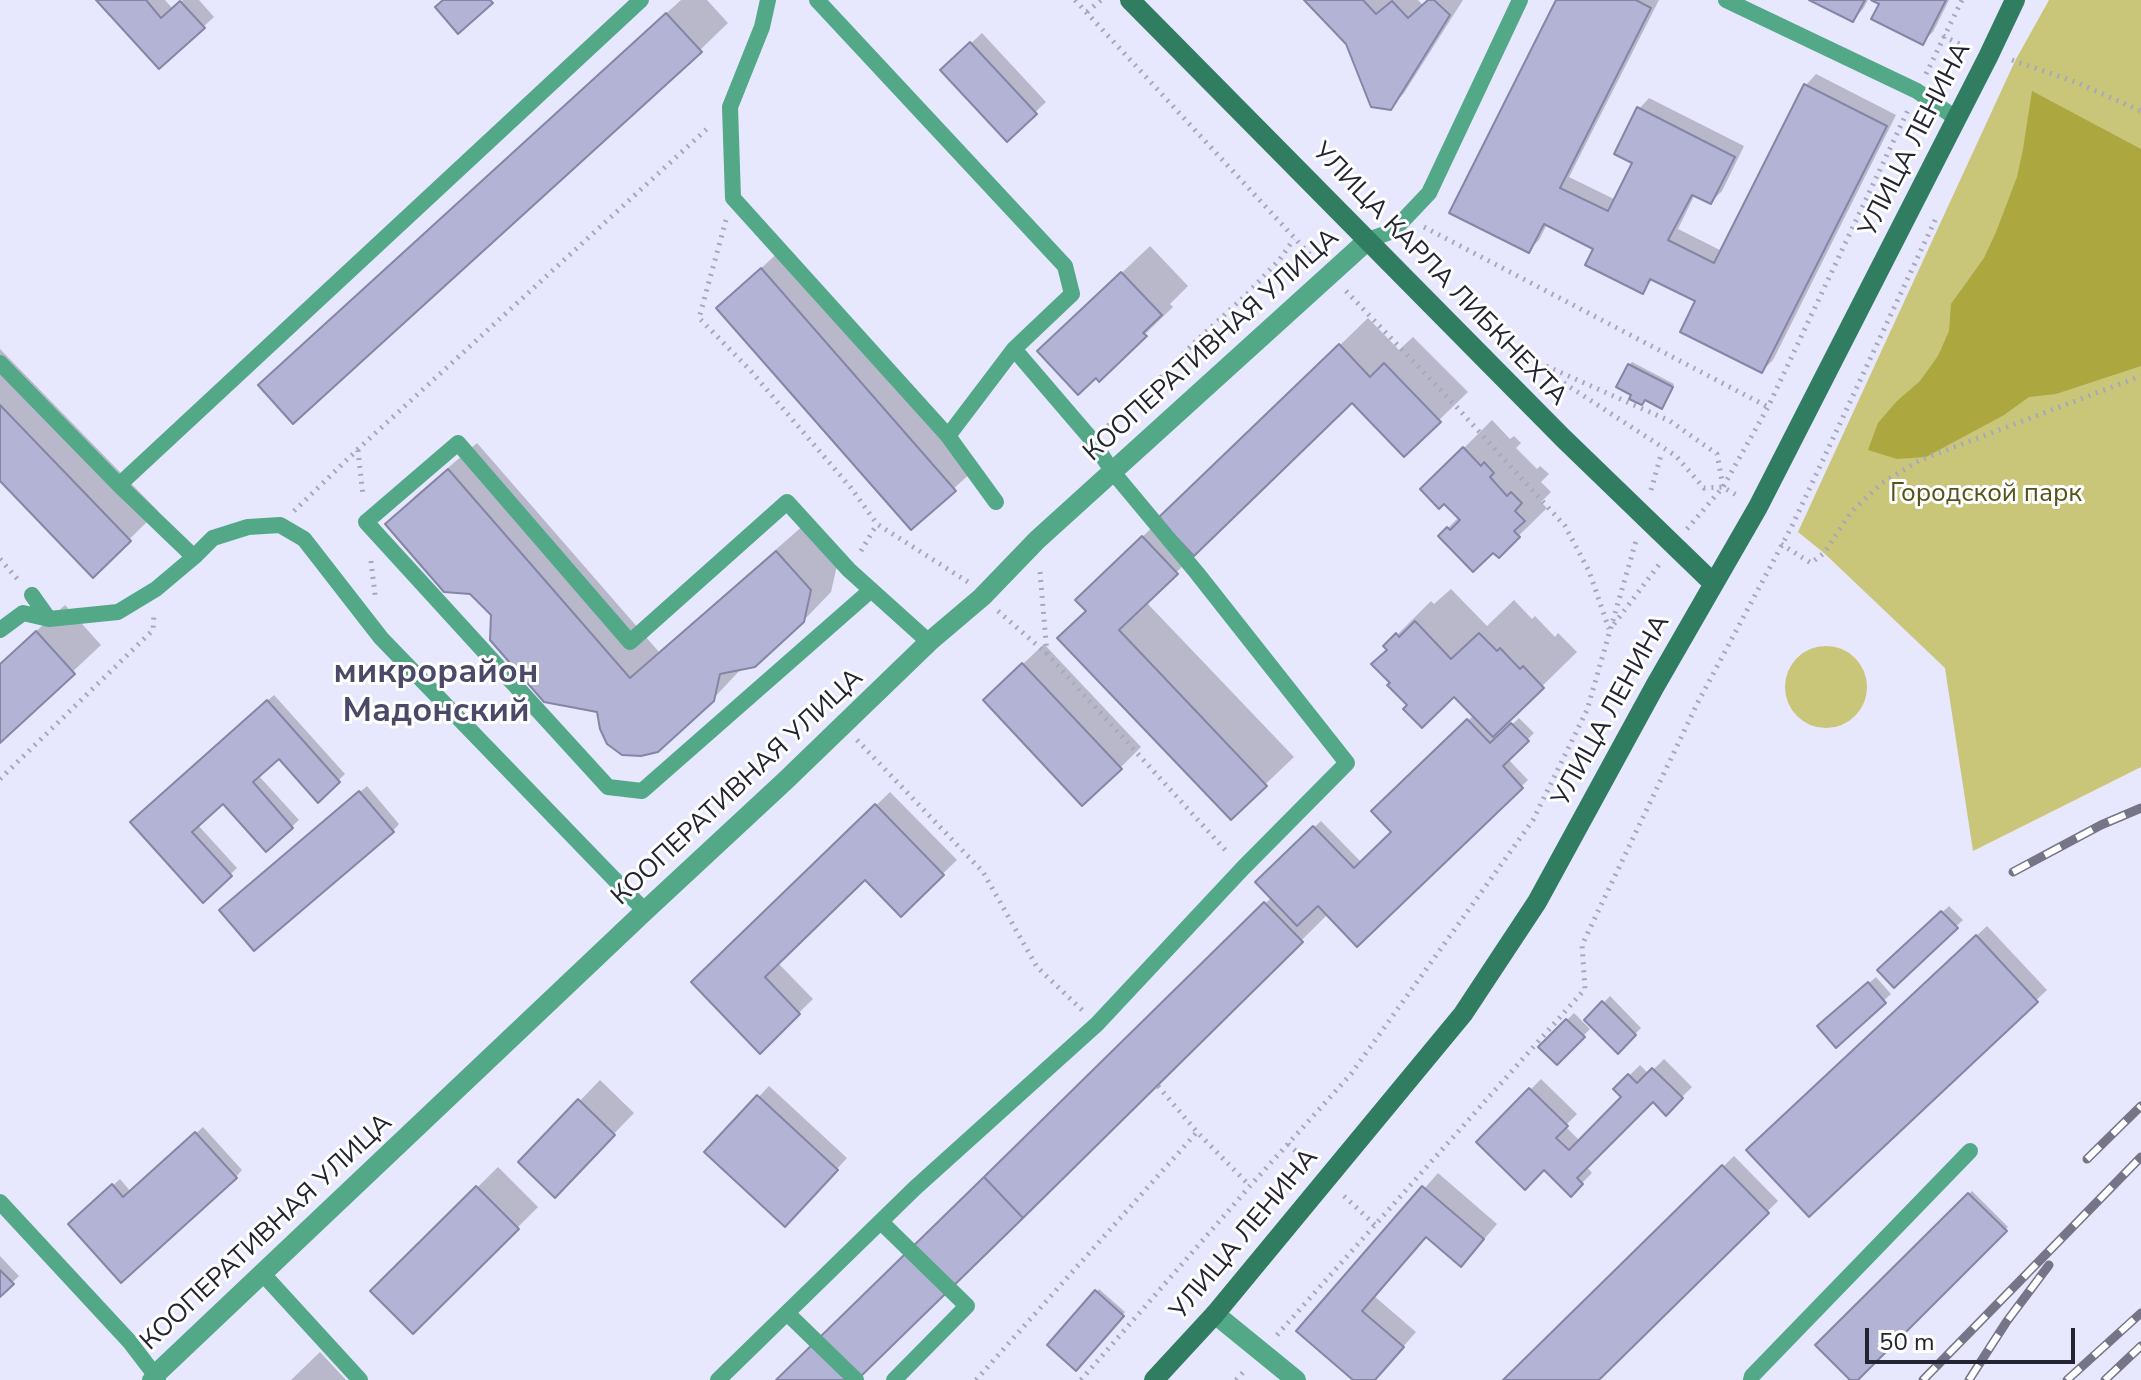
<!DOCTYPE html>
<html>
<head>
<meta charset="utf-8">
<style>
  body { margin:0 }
  #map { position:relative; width:2141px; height:1380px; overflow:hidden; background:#e7e7fd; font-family:"Nunito Sans",sans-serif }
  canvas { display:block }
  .scale { position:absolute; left:1865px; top:1328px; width:210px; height:36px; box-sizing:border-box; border:4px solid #232331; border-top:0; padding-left:10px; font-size:24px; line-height:28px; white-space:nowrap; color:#232331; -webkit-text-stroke:6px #fff; paint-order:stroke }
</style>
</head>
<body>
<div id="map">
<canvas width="2141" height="1380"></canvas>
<div class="scale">50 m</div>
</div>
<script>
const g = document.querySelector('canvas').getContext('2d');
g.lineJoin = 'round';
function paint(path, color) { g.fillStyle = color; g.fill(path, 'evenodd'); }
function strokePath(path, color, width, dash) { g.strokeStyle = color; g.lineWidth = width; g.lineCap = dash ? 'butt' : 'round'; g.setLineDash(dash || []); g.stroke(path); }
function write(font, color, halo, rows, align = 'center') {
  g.font = font + ' "Nunito Sans",sans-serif'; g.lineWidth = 6; g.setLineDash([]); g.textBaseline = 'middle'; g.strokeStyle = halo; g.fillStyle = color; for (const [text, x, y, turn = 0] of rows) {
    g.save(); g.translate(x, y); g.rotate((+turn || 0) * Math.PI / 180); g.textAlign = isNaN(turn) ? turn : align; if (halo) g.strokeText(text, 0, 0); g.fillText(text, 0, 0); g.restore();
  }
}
paint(new Path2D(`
  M2049 0H2141V767L1973 851 1945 668 1824 553 1798 532 2015 61Z
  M1785 687a41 41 0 1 1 82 0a41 41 0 1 1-82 0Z`), '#c9c579');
paint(new Path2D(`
  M2032 91 2141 149V366L2056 394 2029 397 2004 415 1926 457 1897 459 1868 450 1878 423 1897 401 1920 381 1938 356 1949 331 1951 304 1984 258 1996 232 2017 177 2023 149Z`), '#ada740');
paint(new Path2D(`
  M99 0H165L173 9 183 0H199L214 17 159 67Z
  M681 0H707L728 23 700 50 260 385 288 357Z
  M1307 0H1418L1423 5 1429 0H1463L1404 93 1390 108 1348 43Z
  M1558 0H1659L1569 177 1616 200 1635 162 1639 109 1649 98 1744 146 1722 191 1711 202 1695 194 1678 229 1722 251 1806 85 1816 74 1896 115 1773 360 1762 371 1698 300 1654 278 1642 291 1595 248 1547 224 1539 240 1528 251Z
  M1814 0H1868L1863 9 1853 20Z
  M1875 0H1949L1933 32 1922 42 1881 3Z
  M982 33 1046 102 1007 139 943 70Z
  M1150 246 1188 286 1170 304 1173 307 1099 379 1068 324Z
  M782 249 975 469 911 528 718 308Z
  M1368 318 1399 350 1413 337 1468 392 1404 454 1352 400 1146 602 1294 757 1231 817 1088 610 1106 572Z
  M0 349 158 511 93 575 0 479Z
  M1632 362 1674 384 1664 404 1645 398 1629 365Z
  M1492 420 1510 439 1514 436 1521 443 1516 448 1537 469 1540 466 1549 474 1541 482 1551 492 1541 502 1547 508 1499 555 1493 550 1440 536 1459 517 1444 501 1423 489Z
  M477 443 659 652 805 524 838 561 831 592 803 621 742 668 713 699 599 711 470 592 387 524 415 496Z
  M1451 589 1487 626 1514 600 1532 619 1535 616 1555 637 1558 633 1577 652 1494 733 1498 738 1519 718 1534 733 1508 759 1528 780 1357 944 1328 914 1156 1085 778 1380 1272 897 1257 882 1321 821 1362 863 1394 832 1374 811 1474 715 1454 694 1409 705 1389 649 1386 646 1431 601 1434 604Z
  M65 605 101 645 0 740V664Z
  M1044 644 1141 747 1120 768 1006 680Z
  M274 695 345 774 318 800 279 756 258 775 299 820 266 850 223 801 197 824 237 868 203 900 140 815Z
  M367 786 399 824 393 831 229 903Z
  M890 792 957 860 901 914 865 877 777 962 813 999 760 1051 693 982Z
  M1949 906 1963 920 1894 985 1880 970Z
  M1987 926 2047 990 1809 1214 1760 1140Z
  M1876 977 1891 994 1836 1045 1827 1020Z
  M1610 996 1641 1028 1618 1051 1587 1020Z
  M1574 1013 1590 1029 1557 1063 1541 1047Z
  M1664 1059 1692 1087 1666 1113 1653 1099 1586 1166 1592 1173 1571 1194 1544 1168 1479 1142 1541 1079 1577 1114 1565 1126 1580 1141 1624 1097 1616 1089 1640 1065 1649 1074Z
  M600 1080 634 1113 575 1174 521 1162Z
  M769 1086 847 1158 796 1214 707 1152Z
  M203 1127 242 1170 236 1177 77 1218 120 1179 131 1192Z
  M1734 1156 1778 1201 1596 1380H1505Z
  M498 1167 538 1207 413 1332 373 1291Z
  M1438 1173 1497 1224 1475 1250 1427 1236 1374 1296 1416 1332 1374 1380H1356L1299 1331Z
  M1972 1191 2008 1227 1853 1380 1818 1345Z
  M0 1256 19 1276 0 1294Z
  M1099 1289 1125 1312 1076 1368 1050 1345Z
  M320 1352 346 1380H291Z`), '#0003');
const building = new Path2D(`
  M96 0H146L161 18 180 1 205 28 159 69Z
  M443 0H490L493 3 458 34 435 7Z
  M1304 0H1363L1376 14 1392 1 1408 18 1428 0H1434L1450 15 1391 110 1371 107 1346 44Z
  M1556 0H1636L1651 8 1560 188 1608 211 1632 163 1614 154 1637 107 1735 157 1711 204 1692 195 1668 240 1714 263 1804 84 1887 126 1762 373 1680 332 1695 301 1650 279 1643 294 1585 265 1593 249 1544 224 1529 253 1449 213Z
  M1809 0H1865L1853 22Z
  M1871 0H1946L1923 45 1871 19 1879 4Z
  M666 13 702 52 293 424 258 385Z
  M970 42 1037 114 1007 142 940 70Z
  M761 268 956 491 911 530 716 308Z
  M1121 272 1162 315 1143 333 1147 336 1099 382 1096 378 1078 395 1037 351Z
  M1339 344 1370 377 1384 363 1441 422 1404 457 1352 403 1194 556 1158 518Z
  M1628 364 1673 387 1662 409 1645 400 1642 405 1629 399 1631 395 1616 387Z
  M0 405 131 541 93 578 0 481Z
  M1463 447 1481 466 1484 462 1494 473 1490 477 1507 496 1511 492 1522 503 1515 511 1525 521 1514 531 1520 537 1499 558 1493 553 1473 572 1438 536 1447 527 1450 530 1460 520 1444 504 1439 509 1420 489Z
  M448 469 630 678 776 551 811 590 804 622 755 667 720 674 714 701 658 752 641 756 622 755 607 744 600 729 597 712 544 702 490 640 491 615 470 594 444 592 385 524Z
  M1142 536 1178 574 1119 630 1267 786 1231 820 1057 638 1086 611 1075 600Z
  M1415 621 1451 659 1479 633 1497 651 1500 648 1520 669 1523 666 1544 688 1493 737 1454 697 1422 728 1403 709 1407 705 1387 685 1390 683 1371 664 1387 650 1383 646 1396 633 1399 637Z
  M36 631 75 674 0 743V664Z
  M1022 663 1122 769 1082 806 983 700Z
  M267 700 340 782 318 803 279 759 253 782 293 828 266 852 223 804 192 832 232 876 203 903 130 822Z
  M1467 719 1490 743 1511 723 1529 741 1503 766 1523 788 1357 947 1318 906 1297 926 1255 882 1313 826 1354 868 1391 832 1371 811Z
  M359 791 394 832 254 951 219 910Z
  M875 804 944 875 901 917 865 880 765 977 800 1014 760 1054 691 982Z
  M1264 902 1303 942 1023 1218 984 1177Z
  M1941 911 1958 928 1894 988 1877 970Z
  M1976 935 2038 1002 1809 1217 1746 1150Z
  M1868 982 1886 1003 1836 1048 1817 1026Z
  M1602 1001 1636 1035 1618 1054 1584 1020Z
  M1566 1019 1585 1037 1557 1065 1538 1047Z
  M1652 1068 1683 1098 1666 1116 1653 1102 1577 1178 1583 1184 1571 1197 1544 1170 1525 1190 1476 1142 1529 1088 1568 1126 1556 1138 1569 1150 1621 1097 1613 1089 1628 1074 1637 1083Z
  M757 1095 838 1170 785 1227 704 1152Z
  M578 1099 615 1135 555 1198 518 1162Z
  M195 1132 237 1178 121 1283 68 1224 112 1184 123 1197Z
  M1722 1165 1769 1213 1599 1380H1503Z
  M984 1177 1023 1218 857 1380H776Z
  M476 1186 519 1229 413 1334 370 1291Z
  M1422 1186 1484 1239 1461 1267 1426 1237 1362 1311 1404 1347 1375 1380H1353L1296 1331Z
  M1968 1193 2007 1231 1858 1380H1850L1815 1345Z
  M0 1270 14 1284 0 1297Z
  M1095 1290 1124 1316 1076 1371 1047 1345Z`);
paint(building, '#b3b3d6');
strokePath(building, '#8585a6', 2);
strokePath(new Path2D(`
  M1075 0 1313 258
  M1087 12 1101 0
  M1943 36 1968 48
  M2012 60 2078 83 2141 111
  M1926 74 1962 0
  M726 220 699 318 750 370 851 488 877 524 968 582
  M1424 227 1768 407
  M1346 291 1453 403 1565 526 1589 571 1609 629
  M1510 348 1676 456 1704 488 1723 487 1738 496
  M1546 366 1670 421 1717 454 1723 486
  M1108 426 1146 393 1194 343 1246 295 1280 259 1294 239
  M358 450 363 496
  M1651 490 1661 455
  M294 511 358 449 709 127
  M1687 529 1723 487 1768 407 1909 108
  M1781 544 1811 563 1824 553 1851 512 1882 483 1920 460 2141 376
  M861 551 877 524
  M0 559 20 582
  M371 561 375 595
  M1040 572 1047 654
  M998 611 1047 654 1228 853
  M1614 624 1661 562
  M857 740 983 872 1037 967 1082 1010
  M0 779 153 630 154 614
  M1158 1086 1197 1132 1250 1186
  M1288 1144 1310 1164
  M1344 1196 1375 1225
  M1277 1335 1585 989 1582 945 1697 704 1792 526 1937 216
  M976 1380 1197 1132
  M1081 1380 1250 1186 1351 1074 1533 820 1587 710 1636 541
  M1236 1380 1246 1369`), '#a8a8bc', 5, [2, 6]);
strokePath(new Path2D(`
  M768 0 762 27 730 107 733 198 948 436 996 502
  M1726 0 1917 91 1957 119
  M1368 240 1393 231 1429 193 1520 0
  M0 363 119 485 194 557
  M948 436 1014 349
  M119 485 641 0
  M870 591 642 791 608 787 366 522 458 443 630 642 787 502 849 570 929 642
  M32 595 49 619 118 612 156 589 194 557 213 538 248 527 280 525 304 539 381 638 645 911
  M0 630 23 613 49 619
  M0 1202 129 1341 155 1375 150 1380
  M881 1222 967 1306 894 1380
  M262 1273 360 1380
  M787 1313 856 1380
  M718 1380 915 1188 1097 1024 1243 868 1347 763 1197 573 1112 471 1092 440 1014 349 1072 294 1065 266 817 0
  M1751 1380 1752 1376 1970 1151`), '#53a887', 16);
strokePath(new Path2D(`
  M1215 1314 1296 1380
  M156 1380 155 1375 645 911 785 781 929 642 982 597 1037 540 1368 240`), '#53a887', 20);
strokePath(new Path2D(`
  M1130 0 1563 438 1713 583
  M1154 1380 1215 1314 1463 1014 1537 902 1655 686 1758 507 1988 57 2015 0`), '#317d61', 20);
const rail = new Path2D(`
  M2013 872 2101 825 2141 808
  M2087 1159 2141 1106
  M1923 1380 2141 1157
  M1969 1380 2007 1321 2049 1265
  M2067 1380 2141 1313
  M2105 1380 2141 1346`);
strokePath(rail, '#757587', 9);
strokePath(rail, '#fff', 6, [18]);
write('26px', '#232331', '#fff', [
  ["УЛИЦА ЛЕНИНА",1916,140,-63],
  ["УЛИЦА КАРЛА ЛИБКНЕХТА",1439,275,46],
  ["КООПЕРАТИВНАЯ УЛИЦА",1212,346,-42],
  ["УЛИЦА ЛЕНИНА",1612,711,-61],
  ["КООПЕРАТИВНАЯ УЛИЦА",738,788,-43],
  ["КООПЕРАТИВНАЯ УЛИЦА",267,1233,-43],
  ["УЛИЦА ЛЕНИНА",1245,1235,-50]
]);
write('26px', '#55521c', '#fff', [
  ["Городской парк",1986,495]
]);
write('bold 34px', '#4b4968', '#fff', [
  ["микрорайон",436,674],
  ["Мадонский",436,713]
]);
</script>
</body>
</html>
